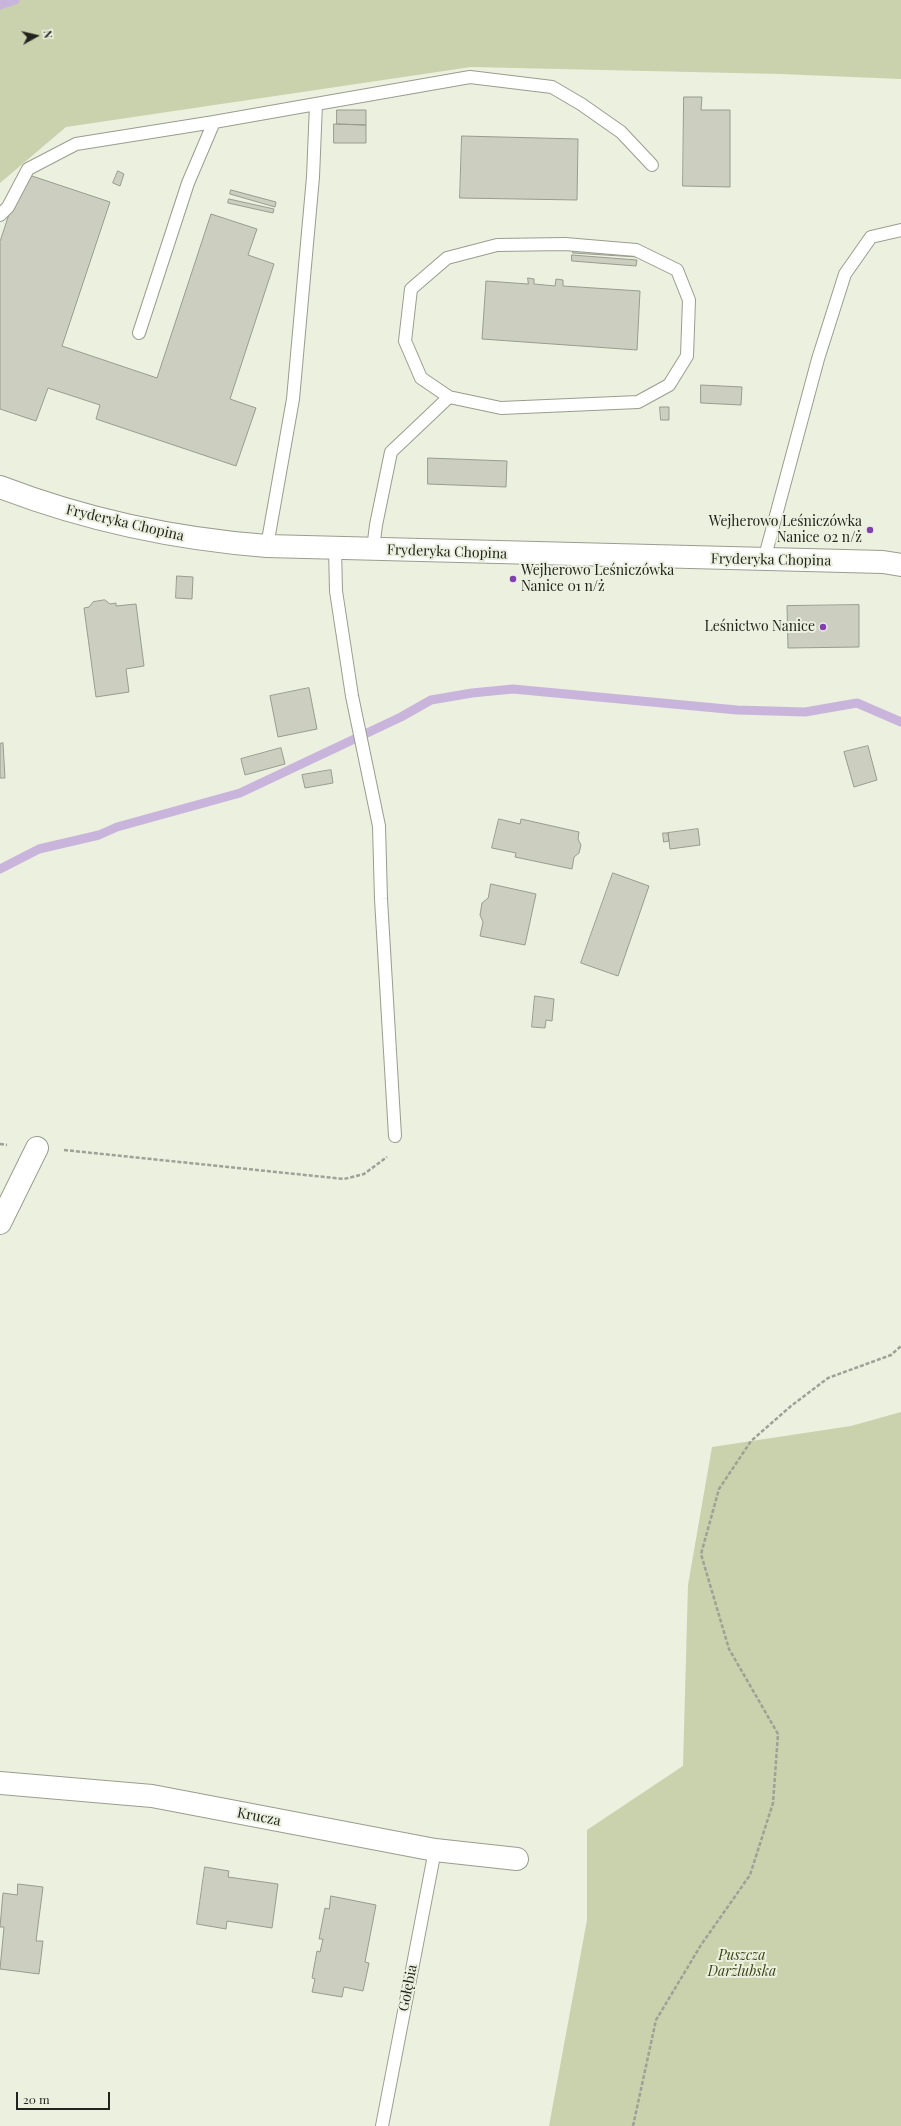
<!DOCTYPE html>
<html>
<head>
<meta charset="utf-8">
<style>
  body { margin:0 }
  #map { position:relative; width:901px; height:2126px; overflow:hidden; background:#ecf0df; font-family:"Playfair Display",serif }
  canvas { display:block }
  .north { position:absolute; left:16px; top:16px; width:40px; height:40px; -webkit-text-stroke:3px #ecf0df; paint-order:stroke; rotate:82deg; font-size:11px; font-weight:700; line-height:16px; text-align:center; color:#22231d }
  .north::after { content:''; display:block; margin:auto; width:14px; height:18px; background:#22231d; clip-path:polygon(50% 0,100% 100%,50% 72%,0 100%) }
  .scale { position:absolute; left:16px; top:2092px; width:94px; height:18px; box-sizing:border-box; border:2px solid #22231d; border-top:0; padding-left:5px; font-size:12px; line-height:14px; white-space:nowrap; color:#22231d; -webkit-text-stroke:3px #ecf0df; paint-order:stroke }
</style>
</head>
<body>
<div id="map">
<canvas width="901" height="2126"></canvas>
<div class="north">N</div>
<div class="scale">20 m</div>
</div>
<script>
const g = document.querySelector('canvas').getContext('2d');
g.lineJoin = 'round';
function paint(path, color) { g.fillStyle = color; g.fill(path, 'evenodd'); }
function strokePath(path, color, width, dash) { g.strokeStyle = color; g.lineWidth = width; g.lineCap = dash ? 'butt' : 'round'; g.setLineDash(dash || []); g.stroke(path); }
function write(font, color, halo, rows, align = 'center') {
  g.font = font + ' "Playfair Display",serif'; g.lineWidth = 4; g.setLineDash([]); g.textBaseline = 'middle'; g.strokeStyle = halo; g.fillStyle = color; for (const [text, x, y, turn = 0] of rows) {
    g.save(); g.translate(x, y); g.rotate((+turn || 0) * Math.PI / 180); g.textAlign = isNaN(turn) ? turn : align; if (halo) g.strokeText(text, 0, 0); g.fillText(text, 0, 0); g.restore();
  }
}
paint(new Path2D(`
  M0 0H901V79L780 74 471 67 66 127 0 183Z
  M901 1412V2126H549L587 1920V1830L683 1766 688 1585 712 1447 851 1426Z`), '#c9d1ad');
strokePath(new Path2D(`
  M0 5 15 0
  M0 869 39 849 99 835 117 827 240 793 401 717 431 700 472 693 513 689 737 710 805 712 857 703 901 722`), '#c9b5db', 9);
const building = new Path2D(`
  M684 97H702L701 110H730V187L683 186Z
  M337 110H366V125L337 124Z
  M334 124 366 125V143H334Z
  M462 136 578 139 577 200 460 198Z
  M118 171 124 174 120 186 113 183Z
  M23 173 110 202 62 346 157 378 211 214 257 229 248 255 274 264 230 399 256 408 236 466 96 419 100 405 48 388 36 421 0 409V242Z
  M231 190 276 202 275 207 230 194Z
  M229 199 274 209 273 213 228 203Z
  M573 247 638 252 637 257 573 253Z
  M572 255 637 260 636 266 572 261Z
  M528 278 534 279V284L555 286 556 279 563 280V286L640 291 637 350 482 339 486 281 528 284Z
  M701 385 742 387 741 405 701 403Z
  M660 407H669V420H661Z
  M428 458 507 461 506 487 428 484Z
  M177 576 193 577 192 599 176 598Z
  M105 600 110 604 116 603V606L136 604 144 666 126 669 129 692 96 697 84 608 89 607 93 602Z
  M859 605V647L788 648 787 606Z
  M309 688 317 729 278 737 270 696Z
  M3 743 5 778H0V744Z
  M868 746 877 780 854 787 844 752Z
  M281 748 285 764 245 775 241 759Z
  M331 770 333 783 305 788 302 775Z
  M499 819 520 824 521 819 579 832 578 839 581 845 579 853 574 857 572 869 515 857 516 853 492 848Z
  M698 829 700 845 670 849 668 833Z
  M663 833H668L669 841 664 842Z
  M613 873 649 886 618 976 581 963Z
  M491 884 536 894 525 945 480 936 483 922 480 915 482 903 488 898Z
  M535 996 554 999 552 1021 546 1020 545 1028 532 1027Z
  M205 1867 229 1871 228 1877 278 1884 272 1928 227 1921 226 1929 197 1924Z
  M18 1884 43 1887 36 1941H43L39 1974 0 1969 4 1927H0L3 1893 17 1895Z
  M331 1896 376 1905 365 1962 369 1963 363 1991 344 1987 342 1997 312 1992 315 1979 312 1978 317 1951 320 1952 323 1939H319L325 1908 329 1909Z`);
paint(building, '#cccfbf');
strokePath(building, '#989c8c', 1);
const service = new Path2D(`
  M316 104 470 77 552 87 581 104 621 132 652 165
  M0 215 8 207 28 169 76 144 214 122
  M565 244 636 250 677 270 689 300 687 356 669 385 638 402 501 408 449 397 421 378 405 341 411 289 447 258 497 245Z
  M139 333 188 183 214 122 316 104 313 177 293 399 267 546
  M335 548 336 591 352 696 379 826 381 899 395 1136
  M373 549 376 525 391 452 449 397
  M764 560 818 359 845 274 871 237 901 230
  M382 2126 435 1850`);
const minor = new Path2D(`
  M0 1223 37 1148
  M0 1783 152 1796 435 1850 517 1859`);
const tertiary = new Path2D(`
  M0 487C86 520 175 539 267 546L883 562 901 565`);
strokePath(service, '#9a9d8e', 14);
strokePath(minor, '#9a9d8e', 24);
strokePath(tertiary, '#9a9d8e', 24);
strokePath(new Path2D(`
  M0 1144 7 1145
  M64 1150 344 1179 364 1174 387 1157
  M633 2126 656 2020 701 1945 750 1875 773 1803 778 1734 729 1649 701 1554 719 1489 751 1441 791 1406 828 1378 891 1355 901 1346`), '#9ea195', 2.5, [4, 2]);
strokePath(service, '#fff', 12);
strokePath(minor, '#fff', 22);
strokePath(tertiary, '#fff', 22);
for (const [x, y, r, color] of [
  [870,530,4,"#833eb1"],
  [513,579,4,"#833eb1"],
  [823,627,4,"#833eb1"]
]) { const dot = new Path2D(); dot.arc(x, y, r, 0, 2 * Math.PI); g.fillStyle = color; g.fill(dot); strokePath(dot, '#ecf0df', 1.5); }
write('14px', '#22231d', '#ecf0df', [
  ["Wejherowo Leśniczówka",862,522],
  ["Nanice 02 n/ż",862,538],
  ["Wejherowo Leśniczówka",521,571,"left"],
  ["Nanice 01 n/ż",521,587,"left"],
  ["Leśnictwo Nanice",815,627]
], 'right');
write('14px', '#22231d', '#ecf0df', [
  ["Fryderyka Chopina",125,523,13],
  ["Fryderyka Chopina",447,552,2],
  ["Fryderyka Chopina",771,560,1],
  ["Krucza",259,1817,11],
  ["Gołębia",408,1988,-79]
]);
write('italic 14px', '#3b4211', '#ecf0df', [
  ["Puszcza",742,1956],
  ["Darżlubska",742,1972]
]);
</script>
</body>
</html>
